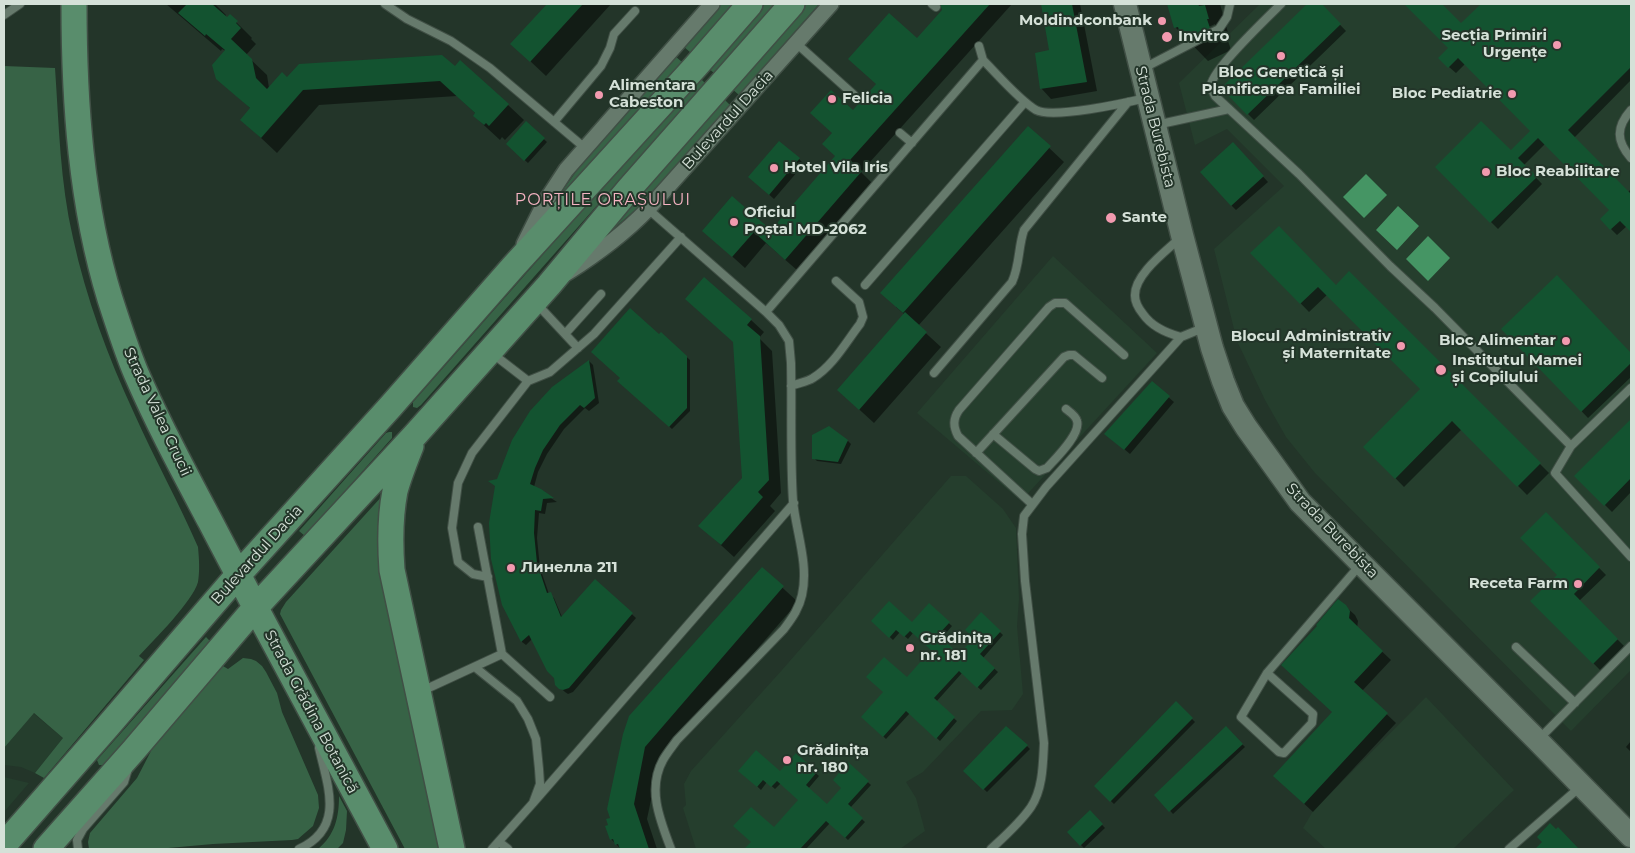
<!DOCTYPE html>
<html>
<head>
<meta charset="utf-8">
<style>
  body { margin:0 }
  #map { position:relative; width:1635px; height:853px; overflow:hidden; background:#233529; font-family:Montserrat,sans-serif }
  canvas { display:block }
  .frame { position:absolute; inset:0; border:5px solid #d5e1d8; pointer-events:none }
</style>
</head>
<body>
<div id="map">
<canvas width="1635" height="853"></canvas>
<div class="frame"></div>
</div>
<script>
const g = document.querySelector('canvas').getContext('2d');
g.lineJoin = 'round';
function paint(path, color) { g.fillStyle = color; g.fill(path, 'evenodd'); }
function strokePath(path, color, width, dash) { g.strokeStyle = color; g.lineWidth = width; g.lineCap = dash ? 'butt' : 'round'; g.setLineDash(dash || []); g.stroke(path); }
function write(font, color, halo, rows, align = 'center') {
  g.font = font + ' Montserrat,sans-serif'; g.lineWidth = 4; g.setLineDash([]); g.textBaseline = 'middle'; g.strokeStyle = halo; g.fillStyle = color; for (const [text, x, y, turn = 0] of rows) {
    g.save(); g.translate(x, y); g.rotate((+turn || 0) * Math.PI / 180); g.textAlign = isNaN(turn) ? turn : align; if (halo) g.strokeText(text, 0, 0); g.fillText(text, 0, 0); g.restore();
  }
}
paint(new Path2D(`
  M1260 4H1631V670L1571 731 1315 473 1286 437 1265 400 1237 341 1214 249 1284 186 1227 129 1195 145 1179 83Z
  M1053 256 1157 353 1021 501 917 413Z
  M951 476H966L1003 509 1016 528 1019 599 1017 626 1023 694 1012 710 981 711 923 772 906 782 916 798 925 831 900 849H696L683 808 686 805 684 784 691 771 782 670Z
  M1426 697 1514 790 1453 849H1326L1303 828 1313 811Z
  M33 713 63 738 35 773 21 767 4 765V748Z
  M4 777 29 783 4 812Z`), '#253e2d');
paint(new Path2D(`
  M721 4H735L691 53 683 46Z
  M765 4H776L714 73 708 68Z
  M806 4H819L739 95 731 88Z
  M675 56 682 62 558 199V197L587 156Z
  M4 66 55 68C59 125 60 182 73 238 86 298 108 357 134 413 154 458 178 501 198 547 199 558 200 570 198 582 193 601 154 640 139 656L144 660 44 778 35 773 63 738 34 713 4 748Z
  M699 77 705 83 421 405 417 408 413 407V402Z
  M723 98 730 105 641 205 606 235Z
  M389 432H392V438L305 536 299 531 386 433Z
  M383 495 444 849H405L280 614 281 610 286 602Z
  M206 637 212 643 104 765H99L97 760Z
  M243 658 251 659 256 661 262 666 266 672 277 693 282 712 318 795 319 808 313 826 298 839 292 840 213 844 157 849H89L88 842 90 833 137 778 151 751 150 749 223 666 228 669Z
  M339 796 347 811 346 830 343 843 337 849H318C335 835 339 817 339 796Z`), '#376346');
paint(new Path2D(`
  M1366 174 1387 195 1364 218 1343 197Z
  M1398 206 1419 226 1397 250 1376 230Z
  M1428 236 1450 258 1428 281 1406 259Z`), '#459564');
paint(new Path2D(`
  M166 4H215L226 15 225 17 228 19 230 16 252 38 251 39 256 44 246 55 267 75 269 88 288 79 455 68 508 105 524 120 505 140 502 137 500 140 474 116 476 114 457 96 319 105 277 153 242 120 251 109 218 78 226 51 222 49 221 51Z
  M549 4H611L546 76 512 44Z
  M943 4H1012L861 172 873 184 798 271 766 243 745 268 704 231H772L836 157 853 111 944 10Z
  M1042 4H1080L1097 91 1051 99 1041 88 1050 51Z
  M1169 4H1220L1230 40 1228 41 1231 50 1208 61 1176 28ZM1215 24 1216 26 1192 38V35Z
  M1309 4H1320L1346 31 1254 120 1222 88Z
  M1405 4H1440L1462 25 1483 4H1631V80L1574 138 1628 192 1631 189V231L1627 226 1617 235 1611 229V210L1545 144 1524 165 1542 184 1498 229 1436 167 1511 152 1532 131 1465 64 1456 73 1449 67 1440 58 1450 48Z
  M526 123 547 142 528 163 507 144Z
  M1028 128 1064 162 918 326 941 347 874 423 838 390 905 315 896 307Z
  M1238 149 1268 182 1236 210 1231 205Z
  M799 159 804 164 774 199 755 182Z
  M1252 253 1336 286 1349 273 1549 473 1527 495 1462 429 1404 487 1365 447 1422 389 1328 294 1309 312Z
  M1557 277 1631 354V377L1588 418 1503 329Z
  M686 299 751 320 764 332 759 338 772 351 781 493 770 506 775 511 734 557 700 526 743 478 735 343Z
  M661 334 690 360V411L672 429 622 384 621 378Z
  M589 361 593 365 599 403 589 411 585 408 564 429 547 454 538 472 534 487 557 502 547 503 545 514 539 513 537 538 540 568 549 594 554 598 562 617 595 580 636 618 573 692 568 694 565 692 556 684 555 678 532 639 526 645 522 642 503 604 498 480Z
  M1152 383 1174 402 1130 454 1111 438Z
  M1631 420V492L1612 512 1576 476Z
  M848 441 851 444 841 464 817 461 814 458Z
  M1546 514 1606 575 1579 601 1624 646 1600 670 1532 601 1559 575Z
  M762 569 798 602 659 762 647 819 657 849H621L611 839 610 826 624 734Z
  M929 605 952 626 941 639 959 656 976 638 981 614 1003 635 983 658 998 672 981 690 962 673 936 702 957 721 940 741 910 713 886 739 863 717 907 679 932 650 913 633 908 639 900 632 893 640 873 621 912 623Z
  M1345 606 1355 615 1358 621 1357 628 1391 660 1362 691 1396 723 1313 812 1284 785 1333 713Z
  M1176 703 1195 722 1114 804 1095 786Z
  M1226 728 1245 747 1173 814 1156 795Z
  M1631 741V752L1626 747Z
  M1027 746 1030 749 987 792 965 771Z
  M796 755 819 776 808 789 827 806 843 788 848 764 871 785 850 808 865 822 848 840 830 823 806 849H746L752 842 774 829 800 800 781 783 775 789 767 782 761 790 740 770 780 773Z
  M1090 812 1105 828 1084 848 1068 832Z`), '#0007');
paint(new Path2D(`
  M187 4H212L227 17 230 14 238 21 236 23 241 28 231 39 252 59 256 78 267 89 282 72 287 77 299 64 442 55 455 66 460 60 509 104 489 126 486 123 484 125 473 116 475 113 440 81 303 90 261 138 240 120 250 108 216 79 212 65 225 50 206 34 205 36 178 13Z
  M547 4H583L530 62 510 44Z
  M940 4H990L850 160 862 171 785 260 754 232 732 257 702 231 732 196 771 230 835 156 822 144 832 133 810 113 831 90 853 110 876 84 848 59 889 13 917 38 942 10Z
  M1041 4H1072L1087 82 1040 89 1035 53 1049 50Z
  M1167 4H1198L1199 6 1205 5 1209 19H1207L1210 28 1186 40 1183 32 1180 33 1178 27 1174 28Z
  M1307 4H1322L1341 24 1247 115 1221 88Z
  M1404 4H1442L1461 23 1481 4H1631V67L1568 130 1631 194V232L1620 221 1610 230 1600 219 1609 210 1538 138 1518 158 1537 177 1490 223 1435 167 1481 121 1511 150 1530 131 1458 58 1448 68 1438 58 1448 48Z
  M526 121 545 138 524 161 506 144Z
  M1028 126 1051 146 903 313 880 293Z
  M779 141 800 158 769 195 748 177Z
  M1233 142 1264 176 1231 206 1200 172Z
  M1279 226 1336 285 1349 271 1541 463 1517 487 1452 421 1395 479 1363 447 1420 389 1318 287 1300 304 1250 253Z
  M1557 275 1631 353V363L1581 412 1501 329Z
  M704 277 752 319 747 325 760 336 769 480 758 492 763 497 721 545 698 526 742 478 733 342 685 299Z
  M630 308 659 334 661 332 687 356V408L669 427 617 381 620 378 591 352Z
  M905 312 927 332 859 410 837 390Z
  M589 360 595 398 584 408 580 405 560 425 543 450 535 468 530 484 541 489 554 498 543 499 541 511 535 510 534 533 537 563 547 593 551 592 561 617 595 579 633 613 569 688 563 690 559 689 555 685 554 678 547 671 529 635 521 642 502 605 491 559 489 523 495 486 488 481 497 479 512 440 530 411 552 387Z
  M1152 381 1170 396 1124 450 1104 434Z
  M1631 419V478L1604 506 1574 476Z
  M829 426 848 440 838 462 812 459V435Z
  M1546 512 1600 567 1574 594 1618 639 1593 664 1530 601 1557 575 1520 538Z
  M762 567 784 586 645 747 634 804 649 849H620L618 844 615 845 613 839 610 840 605 826 608 825 606 819 610 818 607 809 623 734 629 716Z
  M1338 599 1346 605 1350 611 1349 618 1383 651 1354 682 1388 713 1304 804 1273 776 1332 712 1281 665 1317 626 1316 625Z
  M889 601 912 622 929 603 950 622 938 635 959 654 974 638 965 630 981 612 1001 631 980 654 995 668 977 688 959 671 934 698 955 717 936 739 906 711 883 737 861 717 883 692 866 677 884 657 907 677 931 650 910 631 904 637 896 630 889 638 871 621Z
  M1176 701 1193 718 1110 802 1094 786Z
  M1006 726 1028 745 983 790 963 771Z
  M1226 726 1243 744 1169 812 1154 795Z
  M756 750 780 771 796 753 817 772 806 785 827 804 841 788 833 780 848 762 869 781 848 804 863 818 845 838 826 821 800 849H744L751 842 733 826 751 807 774 827 798 800 777 781 771 787 763 780 757 787 738 771Z
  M1090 810 1103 824 1080 846 1067 832Z
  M1550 823 1556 829 1558 827 1579 849H1535L1542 842 1537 837Z`), '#135330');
const lane = new Path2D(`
  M385 4 407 19 451 41 490 68 585 148
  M932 4 936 7
  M1281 4C1267 18 1213 69 1211 85 1211 89 1213 92 1215 96L1299 174 1390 266 1435 308 1571 446 1631 388
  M4 15 20 4
  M796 43 854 95
  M979 46 983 60
  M1142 69 1219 29 1227 17 1230 4
  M1631 110C1616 127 1616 141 1631 158
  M554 122 601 66 610 48 614 34 635 11
  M1156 125 1229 109
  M900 133 912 143
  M648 209 766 312 779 325 789 341 791 363C792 409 790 455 793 501 796 532 809 564 802 595 799 609 792 618 784 629L677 740C672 747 667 753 663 760 647 789 660 820 671 849
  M1179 239C1165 252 1134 275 1135 296 1135 302 1139 309 1143 314 1152 327 1166 333 1181 337
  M865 285 1025 102
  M537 304 578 348
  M766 312 983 60C998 75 1019 100 1036 110 1053 119 1125 103 1146 98
  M565 334 601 294
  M934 373 1012 282C1020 265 1018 247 1024 230L1128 102
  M528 381 550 372 594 334 681 237
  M791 386C798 383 807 382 813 378 833 366 846 342 860 324L863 317 859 302 836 281
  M993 434 1035 469 1039 471 1047 468C1056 458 1081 434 1077 421 1076 416 1070 412 1066 409
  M1571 446 1555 473 1631 557
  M976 453 1064 357 1069 355H1074L1102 378
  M1032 504 958 436C953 426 953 419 959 410L1049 307 1055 303H1065L1124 355
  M478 527 502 654 550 697
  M488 577 473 574 458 562 452 528 458 483 472 453 528 381 493 354
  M1516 647 1575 703
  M476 668 517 701 528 719 536 739 539 769 540 784 533 803 492 849
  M1267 673 1313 714 1312 723 1284 753 1279 752 1241 717 1267 673 1360 565
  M422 691 502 654
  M1539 739 1631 646
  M533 803 794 503
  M499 842 508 849
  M78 849 77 840 83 829 124 782 128 769
  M299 849C345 828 328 787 319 748
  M991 849C1005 836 1020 823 1031 807 1043 789 1043 763 1044 743L1025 581 1022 534 1024 516 1046 487 1181 337 1203 328
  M1509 849 1580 787`);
const street = new Path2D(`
  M524 244 545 202 566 170 712 4
  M567 273C597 254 624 234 648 209L831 4`);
const secondary = new Path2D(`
  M1125 4 1182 235 1212 348 1223 381 1233 406 1246 427 1300 502 1537 740 1631 836`);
const primary = new Path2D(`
  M74 4C74 102 81 205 110 299 118 324 126 349 136 373 158 424 184 472 210 521 267 631 327 740 385 849
  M411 446C405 461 399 476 395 491 390 517 390 543 392 570L452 849
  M4 845 108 726 238 575 391 406 513 267 696 66 750 4
  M46 849 133 751 255 608 416 434 549 285 629 189 792 4`);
strokePath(lane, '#404f45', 10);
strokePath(street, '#404f45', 18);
strokePath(secondary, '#404f45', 25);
strokePath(primary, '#404f45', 28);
strokePath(lane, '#667a6c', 8);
strokePath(street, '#667a6c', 15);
strokePath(secondary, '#667a6c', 22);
strokePath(primary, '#598d6c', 25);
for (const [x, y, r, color] of [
  [1162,21,5,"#f29aaf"],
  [1167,37,6,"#f29aaf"],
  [1557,45,5,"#f29aaf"],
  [1281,56,5,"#f29aaf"],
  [1512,94,5,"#f29aaf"],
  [599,95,5,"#f29aaf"],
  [832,99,5,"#f29aaf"],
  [774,168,5,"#f29aaf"],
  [1486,172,5,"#f29aaf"],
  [1111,218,6,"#f29aaf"],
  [734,222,5,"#f29aaf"],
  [1566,341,5,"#f29aaf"],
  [1401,346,5,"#f29aaf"],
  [1441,370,6,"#f29aaf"],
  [511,568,5,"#f29aaf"],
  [1578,584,5,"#f29aaf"],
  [910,648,5,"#f29aaf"],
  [787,760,5,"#f29aaf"]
]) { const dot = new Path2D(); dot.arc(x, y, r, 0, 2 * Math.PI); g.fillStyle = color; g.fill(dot); strokePath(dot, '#233529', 2); }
write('bold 15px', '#d5e1d8', '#233529', [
  ["Moldindconbank",1152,21,"right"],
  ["Secția Primiri",1547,36,"right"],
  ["Urgențe",1547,53,"right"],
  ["Invitro",1178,37],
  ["Bloc Genetică și",1281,73,"center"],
  ["Planificarea Familiei",1281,90,"center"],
  ["Alimentara",609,86],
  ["Cabeston",609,103],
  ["Bloc Pediatrie",1502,94,"right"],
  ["Felicia",842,99],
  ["Hotel Vila Iris",784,168],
  ["Bloc Reabilitare",1496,172],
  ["Oficiul",744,213],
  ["Poștal MD-2062",744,230],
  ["Sante",1122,218],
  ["Blocul Administrativ",1391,337,"right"],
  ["și Maternitate",1391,354,"right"],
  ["Bloc Alimentar",1556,341,"right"],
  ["Institutul Mamei",1452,361],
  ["și Copilului",1452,378],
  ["Линелла 211",521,568],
  ["Receta Farm",1568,584,"right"],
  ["Grădinița",920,639],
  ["nr. 181",920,656],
  ["Grădinița",797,751],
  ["nr. 180",797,768]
], 'left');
write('15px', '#d5e1d8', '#233529', [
  ["Bulevardul Dacia",728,120,-48],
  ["Strada Burebista",1155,127,76],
  ["Strada Valea Crucii",157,412,65],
  ["Strada Burebista",1332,531,46],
  ["Bulevardul Dacia",257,555,-48],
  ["Strada Grădina Botanică",311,712,62]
]);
g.letterSpacing = '1px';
write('16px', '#f7b4c3', '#233529', [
  ["PORȚILE ORAȘULUI",603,200]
]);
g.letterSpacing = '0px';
</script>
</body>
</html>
